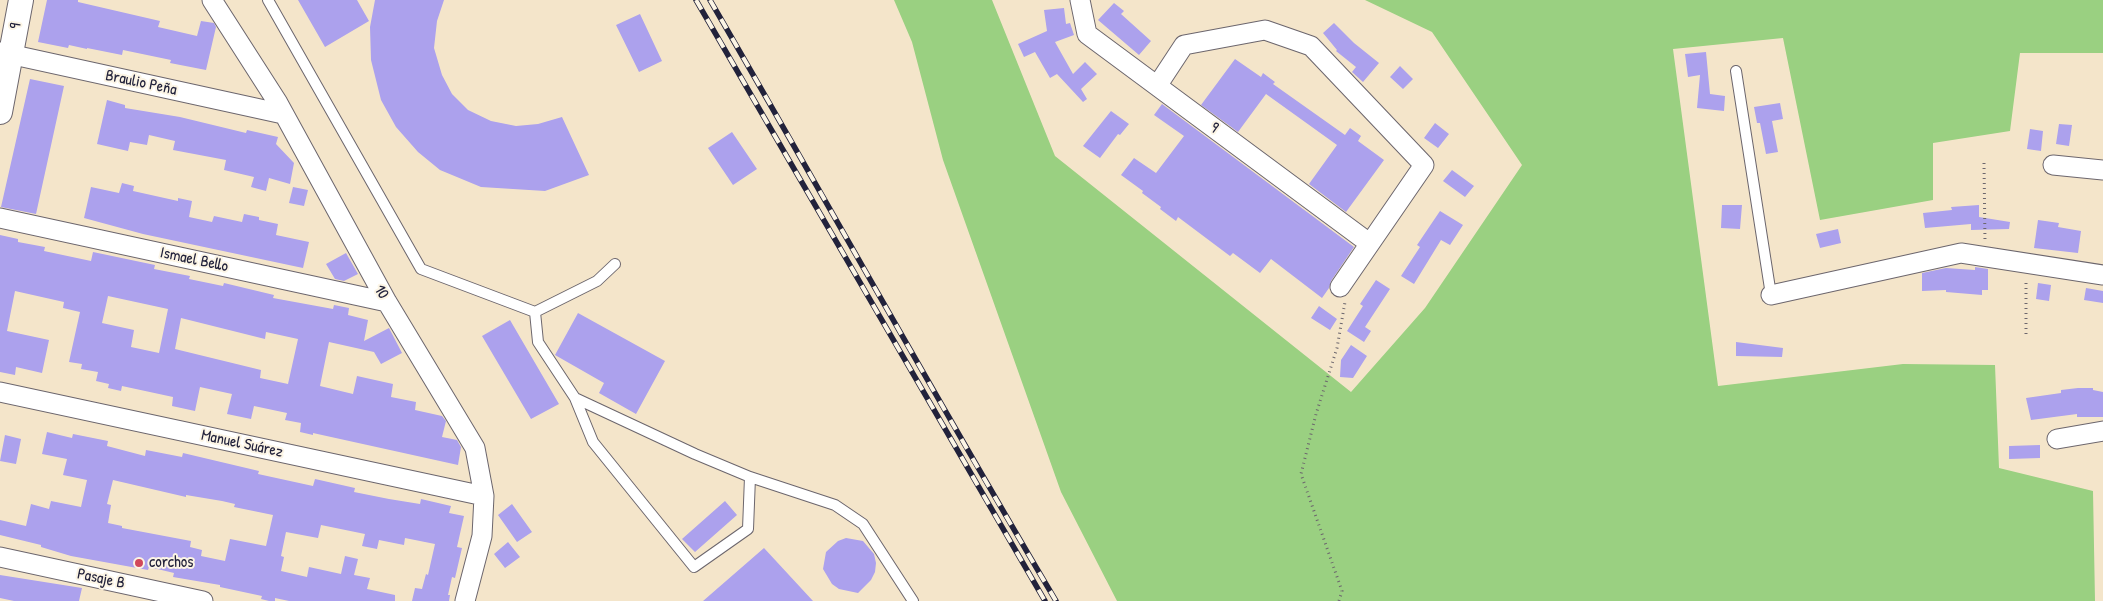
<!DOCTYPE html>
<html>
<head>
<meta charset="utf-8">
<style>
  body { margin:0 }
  canvas { display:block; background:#f4e5ca }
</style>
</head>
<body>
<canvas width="2103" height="601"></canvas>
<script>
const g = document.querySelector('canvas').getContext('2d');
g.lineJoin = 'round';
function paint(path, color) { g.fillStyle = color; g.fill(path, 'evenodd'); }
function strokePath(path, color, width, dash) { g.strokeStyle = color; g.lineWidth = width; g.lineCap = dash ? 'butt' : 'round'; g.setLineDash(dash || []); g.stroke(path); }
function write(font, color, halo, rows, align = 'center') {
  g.font = font + ' "Patrick Hand",sans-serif'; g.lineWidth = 4; g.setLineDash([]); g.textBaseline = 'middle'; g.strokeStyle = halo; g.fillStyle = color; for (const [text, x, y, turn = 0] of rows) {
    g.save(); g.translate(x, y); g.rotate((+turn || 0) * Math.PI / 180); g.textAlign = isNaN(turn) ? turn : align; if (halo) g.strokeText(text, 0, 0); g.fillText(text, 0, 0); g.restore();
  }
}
paint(new Path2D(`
  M894 0H992L1055 156 1351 392 1425 308 1522 165 1432 32 1365 0H2103V53H2020L2010 131 1933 143V200L1820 220 1783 38 1673 49 1718 386 1903 364 1995 365 1999 468 2093 491 2095 601H1117L1061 492 943 160 912 42Z`), '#9ad081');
paint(new Path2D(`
  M47 0H78V2L160 21 158 27 197 36 201 21 214 23 216 27 206 70 170 63 171 60 123 50 122 55 87 48V49L69 45 68 48 38 42Z
  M298 0H357L369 21 325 47Z
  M375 0H444L437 21 434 48 442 75 452 94 468 110 491 121 516 126 538 124 562 117 589 175 545 191 481 187 440 170 418 152 396 127 381 100 371 60 370 27Z
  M1114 3 1124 11 1121 14 1151 41 1139 55 1098 20Z
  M1064 8 1066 24 1070 23 1074 35 1055 42 1073 74 1085 62 1097 74 1081 89 1087 99 1083 102 1057 74 1050 78 1035 52 1024 57 1018 44 1047 31 1044 10Z
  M640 14 662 61 639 72 616 25Z
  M1334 23 1354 43 1379 63 1363 82 1352 72 1356 67 1336 51 1337 50 1323 33Z
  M1706 52 1710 94 1725 96 1724 111 1697 108 1700 75 1688 77 1685 54Z
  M1235 59 1261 77 1263 73 1275 82 1273 84 1345 135 1350 128 1361 136 1358 141 1384 160 1346 212 1309 184 1337 145 1266 94 1238 132 1201 105Z
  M1400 66 1413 79 1403 89 1390 77Z
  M30 79 64 86 36 214 1 207Z
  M107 100 125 105V108L180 117 246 133 247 130 278 137 276 144 294 163 290 184 269 178 266 191 251 187 254 177 224 170 226 160 173 150 175 141 149 135 147 145 130 142 128 151 97 144Z
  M1780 103 1783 119 1772 121 1778 152 1766 154 1760 123H1757L1754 107Z
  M1162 104 1354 247 1331 281 1329 288 1322 298 1271 259 1260 273 1233 253 1230 256 1178 217 1176 221 1160 209 1161 207 1142 193 1143 191 1121 175 1134 158 1156 173 1184 136 1154 115Z
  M1111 111 1129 124 1120 135 1118 134 1100 158 1083 146Z
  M1435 123 1449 134 1438 148 1424 138Z
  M2059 124 2072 125 2069 146 2056 144Z
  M2030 129 2043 131 2041 151 2027 149Z
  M732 132 757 169 733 185 708 148Z
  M1452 170 1474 186 1465 197 1443 181Z
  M122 183 134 186 133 191 178 201V198L192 201 189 217 212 222 214 216 242 222 244 214 259 217V220L278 224 276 235 309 242 303 268 143 234 84 218 91 187 119 193Z
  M293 187 308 190 304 206 289 203Z
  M1722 205H1742L1740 229 1721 228Z
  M1979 205V217L2010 222 2009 229 1971 230V224L1925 228 1923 213 1952 210 1951 207Z
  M1440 211 1463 225 1450 245 1441 240 1414 284 1401 276 1420 247 1417 245Z
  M2038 220 2059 223 2058 227 2081 231 2078 253 2034 248Z
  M1838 229 1841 243 1820 248 1816 234Z
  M0 235 18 239V242L45 247 44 251 91 261 93 252 155 265 154 269 190 276 189 279 223 286 224 283 274 295 273 298 333 309 334 305 349 308 348 315 368 320 364 341 389 328 402 353 381 364 374 352 329 342 320 386 353 394 357 376 393 384 391 397 416 402 415 410 442 416 446 421 442 437 457 440 461 447 458 465 313 433V435L300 432 301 423 285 420 287 413 254 406 251 419 227 414 232 394 200 387 195 411 172 406 173 397 122 386 121 391 108 388 109 384 96 381 98 372 81 369 82 364 69 362 80 312 63 308 64 302 15 291 7 331 49 340 42 373 16 367 15 375 0 372ZM108 296 168 309 159 353 131 347 134 330 102 323ZM181 318 265 339 266 332 298 339 288 384 260 378 261 370 175 349Z
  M346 253 358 274 344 281 335 279 326 264Z
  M1975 267 1988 269V290H1982V295L1946 292V290L1922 291V273L1946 268 1975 270Z
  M1376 280 1390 289 1365 327 1371 331 1364 342 1347 331 1363 306 1360 304Z
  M2038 283 2051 285 2049 301 2036 299Z
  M2086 288 2103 291V303L2084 300Z
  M1319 306 1337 319 1330 330 1311 318Z
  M578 313 665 361 636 414 599 393 604 383 555 355Z
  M510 320 559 404 531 419 482 336Z
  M1736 342 1783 348 1782 357 1736 356Z
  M1351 345 1367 356 1353 378 1340 377 1341 360Z
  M2078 388H2093V390L2103 392V417H2077V414L2031 420 2026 398 2061 393V390Z
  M47 432 72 438 73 434 108 441 107 446 145 456 146 450 182 457 183 453 259 471 258 474 313 486 315 479 355 488 354 492 389 499 420 504 421 499 451 506 449 513 464 516 457 547 462 548 455 578 452 577 448 595H450L449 601H412L415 588 422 589 426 574 428 575 435 544 405 538 404 545 379 540 377 549 362 546 365 534 321 525 318 538 286 532 281 556 284 557 281 571 307 577 309 567 341 574 345 556 358 559 354 575 370 578 367 589 395 595V601H289L275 598V601H269L261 599 262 596 220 587V585L173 577 174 573 149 567 148 570 71 556 41 547V545L0 535V520L26 526 31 504 49 509 51 501 81 507 87 480 63 475 67 459 42 454ZM113 480 186 497V495L222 501 235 504 234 507 273 515 266 546 230 539 225 561 201 556 202 550 190 547 191 541 122 528V526L108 523 111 505 107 504Z
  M5 435 21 439 16 464 0 461Z
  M2040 445V458L2009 459V446Z
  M725 501 737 515 695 552 682 539Z
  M512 504 532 532 517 542 498 515Z
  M846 538 863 541 874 554 876 563 875 572 871 580 858 593 839 589 832 584 823 569 826 552 838 541Z
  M508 542 520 557 505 568 494 554Z
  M764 548 813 601H703Z
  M0 575 82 588 79 601H14L0 598Z`), '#aca1ed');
const service = new Path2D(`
  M268 0 421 269 535 312 538 342 575 398 695 454 750 477 835 505 863 524 913 601
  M1736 71 1771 295
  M535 312 597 281 615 264
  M575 398 593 442 694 567 748 529 750 477`);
const minor = new Path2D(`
  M212 0 278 103 387 302 475 448 484 496 482 536 465 601
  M1080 0 1087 34 1369 243
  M0 52 283 114
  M1157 86 1184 45 1265 30 1311 46 1424 165 1340 287
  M2053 165 2103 170
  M0 218 387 302
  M1771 295 1961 253 2103 275
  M0 392 484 496
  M2057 439 2103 431
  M0 557 203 601`);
const tertiary = new Path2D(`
  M0 112 21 0`);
strokePath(service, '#6c666d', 12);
strokePath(minor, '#6c666d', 21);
strokePath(tertiary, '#6c666d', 26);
strokePath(new Path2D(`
  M1984 163 1985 242
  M2026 334V279
  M1339 601 1342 591 1301 474 1316 414 1337 348 1345 302`), '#6c666d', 3, [1, 4]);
strokePath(service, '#fff', 10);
strokePath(minor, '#fff', 19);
strokePath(tertiary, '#fff', 24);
const rail = new Path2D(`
  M696 0 1045 601
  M710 0C826 200 938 402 1056 601`);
strokePath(rail, '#22223b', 5.5);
strokePath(rail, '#fcf5e5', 4, [11]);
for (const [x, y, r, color] of [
  [139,563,5,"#d1495b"]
]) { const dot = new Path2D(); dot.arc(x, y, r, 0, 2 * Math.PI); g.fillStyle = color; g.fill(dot); strokePath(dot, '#fcf5e5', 2); }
write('16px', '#22223b', '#fcf5e5', [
  ["9",16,26,-80],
  ["Braulio Peña",141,83,12],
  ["9",1214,128,37],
  ["Ismael Bello",194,260,12],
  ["10",381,292,61],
  ["Manuel Suárez",242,444,12],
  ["Pasaje B",101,579,12]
]);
write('16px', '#22223b', '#fcf5e5', [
  ["corchos",149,563]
], 'left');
</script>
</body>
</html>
